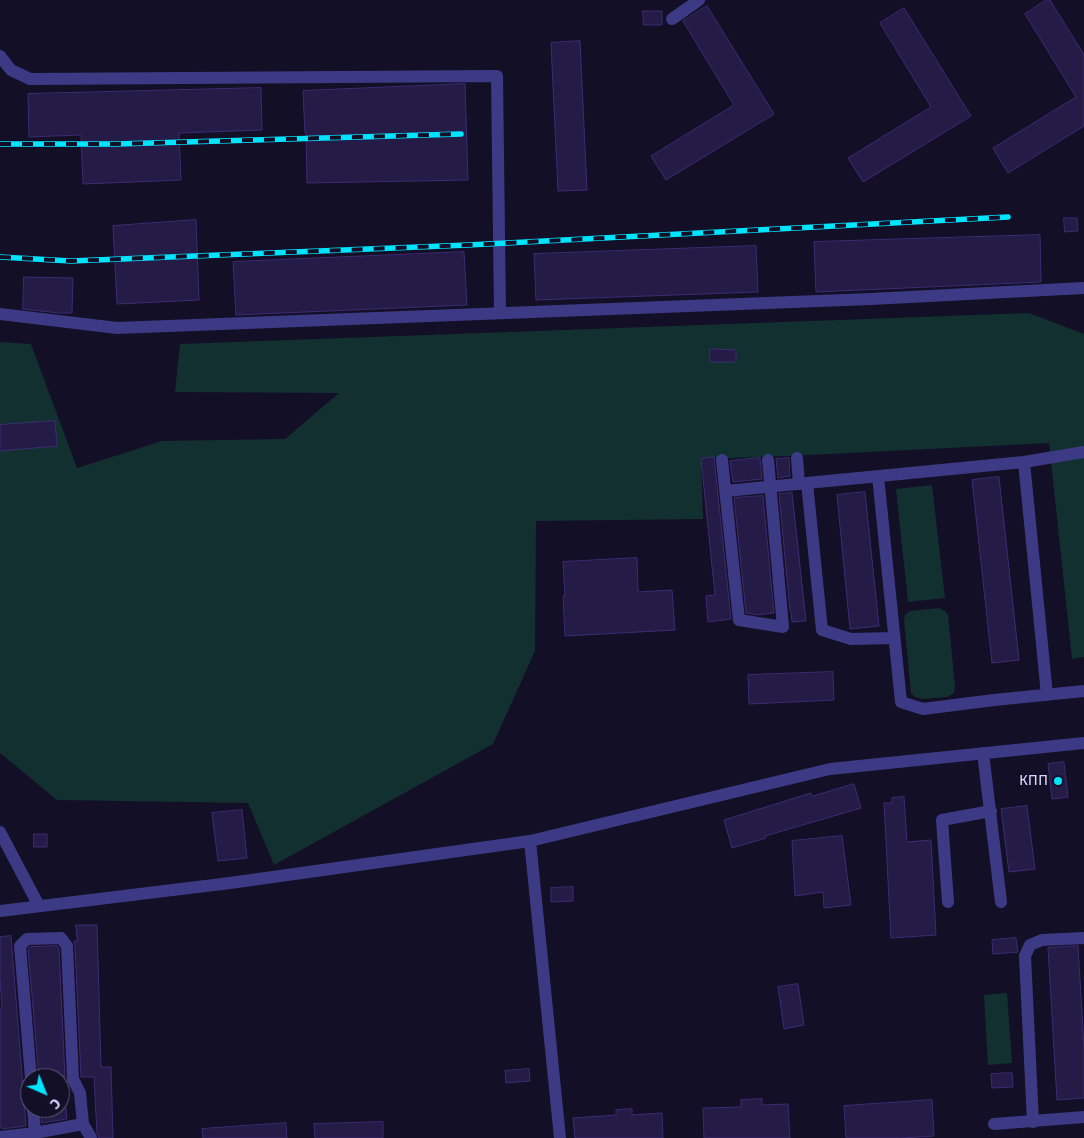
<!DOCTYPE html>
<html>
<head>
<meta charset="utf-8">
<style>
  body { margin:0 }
  #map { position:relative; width:1084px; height:1138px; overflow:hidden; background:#130f26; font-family:"Fira Sans",sans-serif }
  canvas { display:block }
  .north { position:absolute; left:20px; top:1068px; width:50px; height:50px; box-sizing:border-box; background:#130f26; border:1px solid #625e7d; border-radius:50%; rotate:136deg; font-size:14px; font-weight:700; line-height:20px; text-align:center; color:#d9d4ff }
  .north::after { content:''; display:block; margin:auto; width:18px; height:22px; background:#00e5ff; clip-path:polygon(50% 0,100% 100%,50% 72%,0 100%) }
</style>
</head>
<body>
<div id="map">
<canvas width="1084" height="1138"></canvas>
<div class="north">С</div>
</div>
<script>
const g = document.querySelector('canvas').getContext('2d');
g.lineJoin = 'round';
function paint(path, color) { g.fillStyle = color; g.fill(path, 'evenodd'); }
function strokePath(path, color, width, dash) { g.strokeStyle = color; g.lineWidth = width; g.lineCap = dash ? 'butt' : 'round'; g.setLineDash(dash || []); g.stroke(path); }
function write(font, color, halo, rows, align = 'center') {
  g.font = font + ' "Fira Sans",sans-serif'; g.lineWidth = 4.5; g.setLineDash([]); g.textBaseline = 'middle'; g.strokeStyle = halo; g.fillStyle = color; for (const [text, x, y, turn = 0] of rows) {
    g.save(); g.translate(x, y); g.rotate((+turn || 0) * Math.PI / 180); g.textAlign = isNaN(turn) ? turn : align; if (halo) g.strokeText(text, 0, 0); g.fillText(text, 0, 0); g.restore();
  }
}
paint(new Path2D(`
  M1029 313 1084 334V657L1072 659 1049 443 789 456 701 459 703 519 536 521 535 651 493 744 274 865 248 803 57 800 0 753V342L31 344 77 468 162 441 285 439 339 393 175 392 180 344Z
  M932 485 945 598 908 602 896 489Z
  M939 608 945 611 948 615 955 686 954 693 947 697 922 699 915 697 911 693 904 621 905 615 910 611Z
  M1007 993 1012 1063 988 1065 984 995Z`), '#12302f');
const building = new Path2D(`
  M1046 0H1050L1084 55V126L1008 173 993 148 1076 97 1025 14Z
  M707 6 774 114 666 180 651 156 734 105 683 21Z
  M904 8 971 116 863 182 848 158 931 107 880 23Z
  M643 11H662V25H644Z
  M580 41 587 190 558 191 551 43Z
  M465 84 468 180 307 183 306 133H305L303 91Z
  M261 88 262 130 179 133 181 180 83 184 81 135 29 137 28 94Z
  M1064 218H1077L1078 231 1065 232Z
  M196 220 199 300 117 304 113 226Z
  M1040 235 1041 282 816 292 814 242Z
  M756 246 758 292 536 300 534 254Z
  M464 252 467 305 236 315 233 262Z
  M24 277 73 278 72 313H59L23 309Z
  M710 349 736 350V362H710Z
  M55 421 57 446 0 451V425Z
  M714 457 731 619 708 622 706 596 715 595 701 459Z
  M760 458 762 479 733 482 730 461Z
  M789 458 790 476 778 478 776 459Z
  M999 477 1019 660 992 663 972 480Z
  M865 492 879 626 850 629 837 495Z
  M792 493 806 621 792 622 791 611H790L779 494Z
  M763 496 774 613 757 615 746 613 734 498Z
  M637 558 638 592 672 590 675 630 565 636 563 596H565L563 562Z
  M833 672 834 700 749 704 748 675Z
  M1064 762 1068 797 1052 799 1048 764Z
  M854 784 861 808 765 836 766 838 732 848 724 820 811 793 812 796Z
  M904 797 907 842 931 840 936 935 891 938 884 803H892V798Z
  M1027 806 1035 869 1009 872 1001 809Z
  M242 810 247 858 218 861 212 813Z
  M34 834H47V847H34Z
  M842 836 851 905 824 908 823 892 795 896 792 841Z
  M573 887V901L551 902V888Z
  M76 925H97L101 1067H111L113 1138H99L97 1133 94 1077H81L75 946 74 941H77Z
  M11 936 26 1126 2 1129 1 1127H0V1008H2L0 978V937Z
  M1016 938 1018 952 993 954 992 940Z
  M57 946 59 949 65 1078H39L28 949 30 947Z
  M1078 946 1084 1048V1098L1057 1100 1048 948Z
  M798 984 804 1025 784 1029 778 987Z
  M529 1069 530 1081 506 1083 505 1071Z
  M1012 1073 1013 1087 992 1088 991 1074Z
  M762 1099V1105L788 1104 790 1138H704L703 1108 741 1107V1100Z
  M932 1100 934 1136 901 1138H846L844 1106Z
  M41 1108H66L67 1119 42 1123Z
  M632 1109V1115L662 1113 663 1138H575L573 1118 616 1115V1110Z
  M383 1122V1138H315L314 1124Z
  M286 1123 287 1138H203L202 1129Z`);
paint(building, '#241b47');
strokePath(building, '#3b2d73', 1);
strokePath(new Path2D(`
  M672 19 699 0
  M0 56 11 70 30 79 497 76 500 313
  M0 314 117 328 871 299 1084 288
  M797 458 799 484
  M722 460 739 620 783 627 768 460
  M1024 462 1084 452
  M878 476 901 702 923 709 994 700 1084 691
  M726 491 807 483
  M894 638 851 639 822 630 807 483 1024 462 1047 695
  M983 753 1001 902
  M0 832 39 906
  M530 841 560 1138
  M948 902 942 820 991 811
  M0 911 230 883 530 841 830 769 1084 743
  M31 1078 20 946 27 939 61 938 67 946 73 1079 80 1093 83 1124 90 1136 91 1138
  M33 1108 35 1133
  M1033 1122 1025 956 1030 945 1042 940 1084 938
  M994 1124 1084 1117
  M0 1137 35 1133 83 1124`), '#3d3a85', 12);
const rail = new Path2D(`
  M0 144H116L461 134
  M0 257 71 261 468 245 1008 217`);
strokePath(rail, '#00e5ff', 5.5);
strokePath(rail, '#130f26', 4, [11]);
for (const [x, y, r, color] of [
  [1058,781,5,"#00e5ff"]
]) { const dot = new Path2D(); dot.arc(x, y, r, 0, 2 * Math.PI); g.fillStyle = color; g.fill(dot); strokePath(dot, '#130f26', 2); }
write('15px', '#d9d4ff', '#130f26', [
  ["КПП",1048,781]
], 'right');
</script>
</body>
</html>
